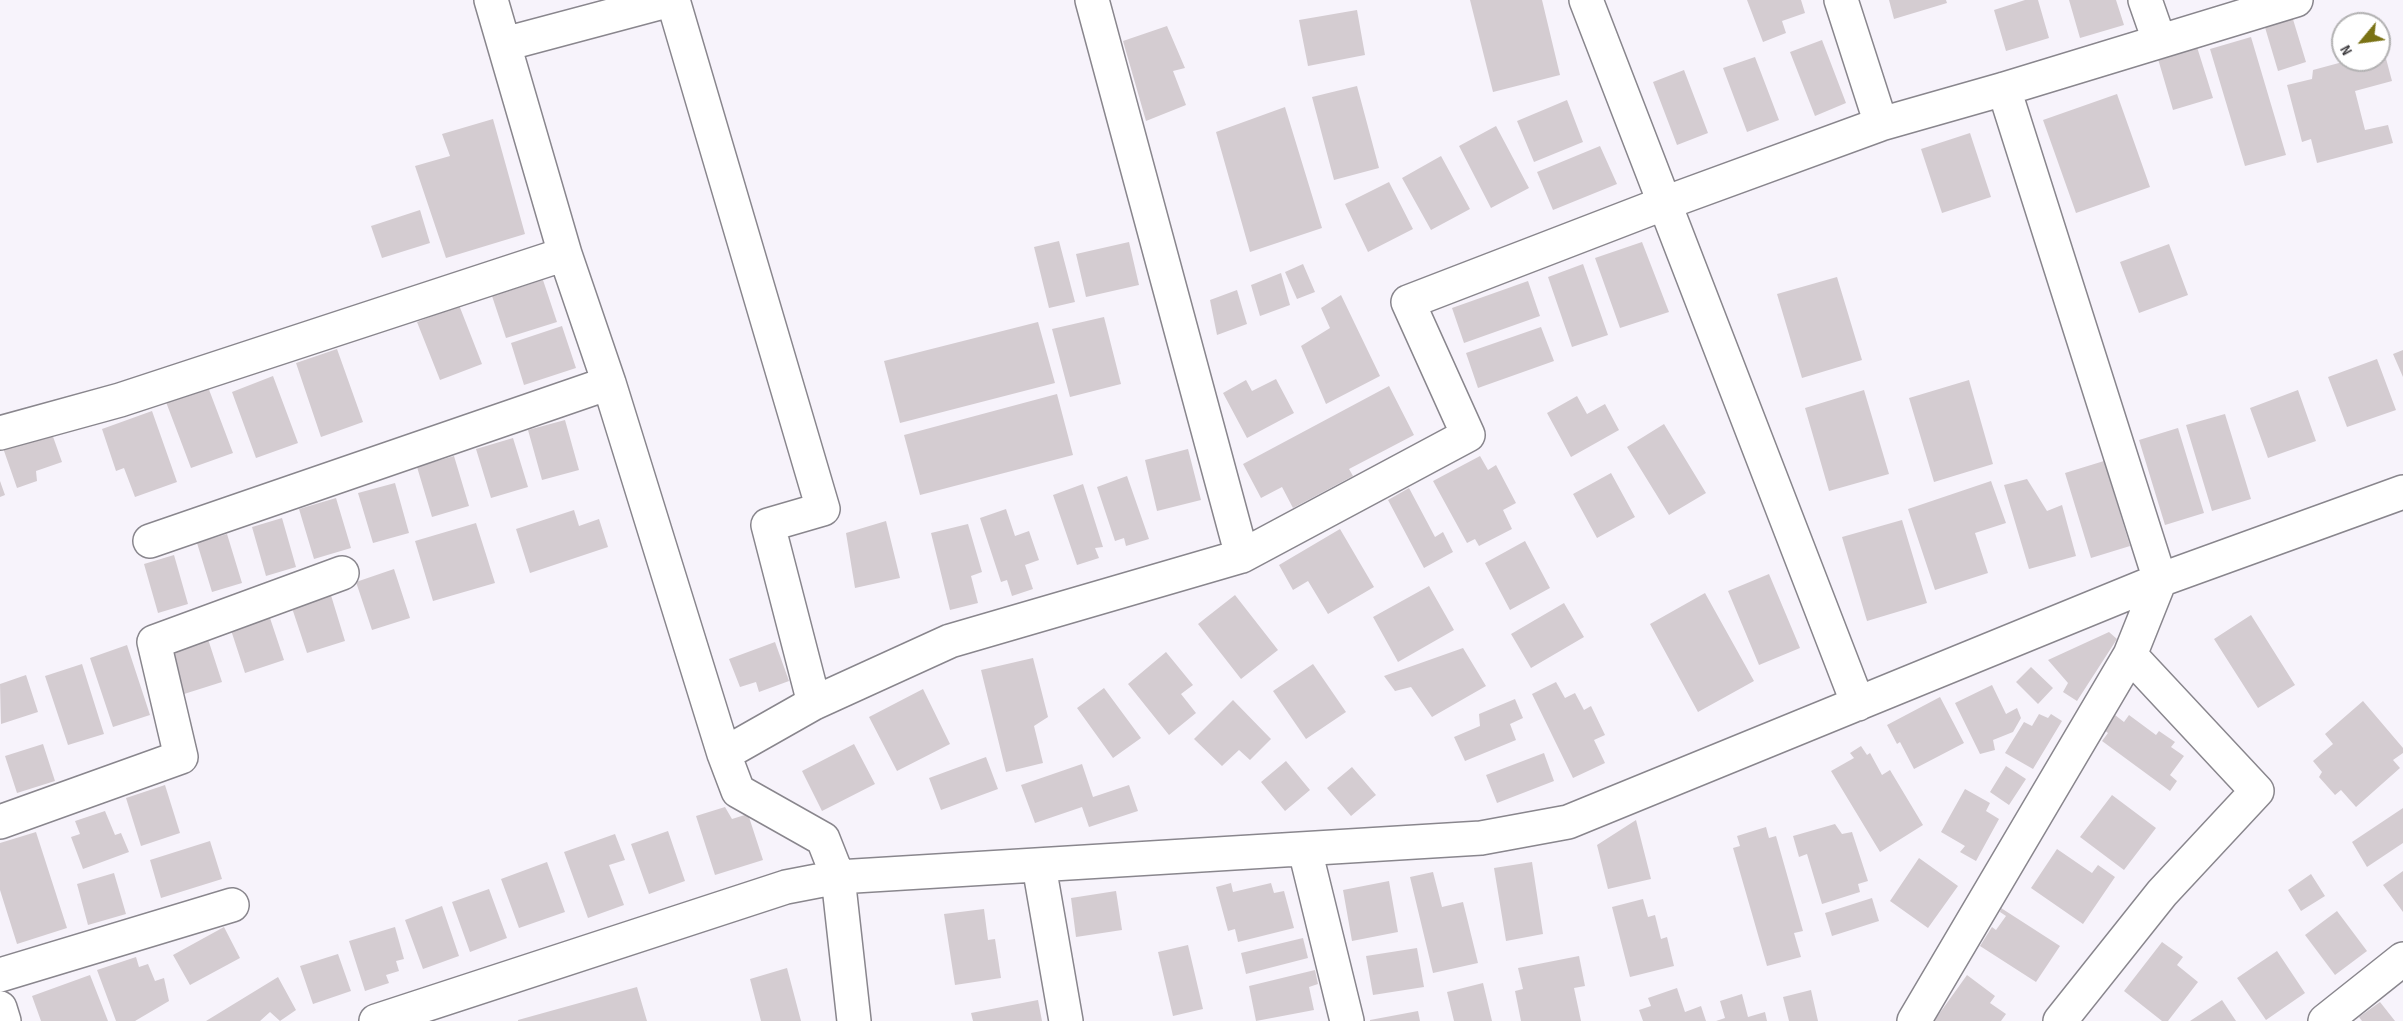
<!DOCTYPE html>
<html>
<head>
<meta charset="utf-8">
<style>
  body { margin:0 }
  #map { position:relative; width:2403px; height:1021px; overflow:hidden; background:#f7f3fb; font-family:"Sofia Sans Condensed",sans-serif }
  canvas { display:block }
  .north { position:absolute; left:2331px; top:12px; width:60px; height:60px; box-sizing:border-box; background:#fff; border:2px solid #b2b1b2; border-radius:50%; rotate:241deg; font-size:16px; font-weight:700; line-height:24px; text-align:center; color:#3e3c3f }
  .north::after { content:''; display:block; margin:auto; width:21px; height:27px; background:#7a7215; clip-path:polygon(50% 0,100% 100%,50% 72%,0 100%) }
</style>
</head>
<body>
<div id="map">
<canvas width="2403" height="1021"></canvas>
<div class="north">N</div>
</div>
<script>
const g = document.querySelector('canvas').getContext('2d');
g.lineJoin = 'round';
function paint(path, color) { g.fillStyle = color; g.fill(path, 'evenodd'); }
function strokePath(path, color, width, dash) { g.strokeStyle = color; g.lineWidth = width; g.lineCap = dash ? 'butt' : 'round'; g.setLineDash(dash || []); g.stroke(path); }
paint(new Path2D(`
  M1470 0H1542L1560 75 1493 92Z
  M1747 0H1801L1805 13 1782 21 1786 33 1763 42Z
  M1889 0H1946L1947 3 1894 19Z
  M2025 0H2038L2049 38 2006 51 1994 10Z
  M2069 0H2116L2124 25 2080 38Z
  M1357 10 1365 55 1308 66 1299 20Z
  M2292 16 2306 62 2278 71 2264 24Z
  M1167 26 1185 68 1173 71 1186 105 1146 121 1123 41Z
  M2251 37 2286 155 2245 166 2210 49Z
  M1822 40 1846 103 1815 116 1790 52Z
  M2197 47 2213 98 2173 110 2158 59Z
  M2384 51 2392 81 2355 91 2365 130 2388 125 2393 143 2317 163 2311 139 2302 142 2287 85 2312 79 2313 70 2350 60H2379V52Z
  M1755 57 1779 120 1747 132 1723 68Z
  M1684 70 1708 133 1677 145 1653 82Z
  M1357 86 1379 168 1334 180 1312 97Z
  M2117 94 2150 187 2076 213 2043 120Z
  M1567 100 1583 142 1534 162 1517 121Z
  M1285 107 1322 228 1250 252 1216 132Z
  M493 119 525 234 446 258 415 166 450 156 442 134Z
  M1496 126 1529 188 1491 208 1459 146Z
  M1970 133 1991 197 1942 213 1921 149Z
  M1600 146 1617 184 1553 210 1537 172Z
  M1441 156 1470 209 1431 230 1402 178Z
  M1389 182 1413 229 1368 252 1345 204Z
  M420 210 430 243 382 258 371 226Z
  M1059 241 1075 302 1049 308 1034 247Z
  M1129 242 1139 285 1086 297 1076 254Z
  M1642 242 1669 312 1620 328 1595 258Z
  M2169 244 2188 295 2139 313 2120 262Z
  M1303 264 1315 292 1297 299 1285 272Z
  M1583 264 1608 335 1572 347 1548 277Z
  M1281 273 1290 305 1260 316 1251 285Z
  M1837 277 1862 360 1802 378 1777 294Z
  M543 280 557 322 506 338 492 296Z
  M1528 281 1540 316 1464 343 1452 308Z
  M1237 290 1247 324 1217 335 1210 300Z
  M1341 295 1380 376 1326 404 1301 346 1330 328 1321 308Z
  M459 305 482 364 440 380 417 322Z
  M1104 317 1121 384 1070 397 1052 329Z
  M1038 322 1055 383 900 423 884 361Z
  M562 326 576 368 524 385 511 343Z
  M1541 327 1554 361 1478 388 1466 353Z
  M337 349 363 422 321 437 296 363Z
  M2403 350V377L2393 354Z
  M2377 359 2396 410 2347 427 2328 377Z
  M273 376 298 443 256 458 232 392Z
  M1276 379 1294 413 1247 438 1223 393 1246 380 1252 391Z
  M1969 380 1993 464 1934 482 1909 398Z
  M1389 386 1414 435 1349 469 1353 476 1293 508 1282 487 1261 498 1243 464Z
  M208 387 233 453 191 468 166 402Z
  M1864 390 1889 474 1829 491 1805 408Z
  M2298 390 2316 441 2268 458 2250 408Z
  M1057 394 1073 455 920 495 904 435Z
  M1577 396 1587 414 1605 404 1619 430 1571 457 1547 413Z
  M152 411 177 482 135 497 124 468 116 471 102 429Z
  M2225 414 2251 499 2212 511 2186 425Z
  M565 420 579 470 542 480 528 430Z
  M1664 424 1706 493 1669 515 1627 447Z
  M2178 428 2204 513 2165 525 2139 440Z
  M51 431 62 462 36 471 37 481 17 488 3 448Z
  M513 438 528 487 491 498 476 449Z
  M1188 449 1201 500 1157 511 1145 460Z
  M454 456 469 506 432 517 417 467Z
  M1480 456 1488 470 1496 465 1516 503 1503 510 1512 529 1479 546 1475 539 1467 543 1433 481Z
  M2104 461 2130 546 2091 558 2065 473Z
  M1611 473 1635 517 1597 538 1573 494Z
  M1127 476 1149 539 1126 546 1124 538 1115 541 1097 487Z
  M2027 479 2047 511 2062 505 2076 556 2029 569 2004 485Z
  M0 481 5 495 0 497Z
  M1991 481 2006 523 1975 533 1988 573 1935 590 1908 509Z
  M395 483 409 533 373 543 358 493Z
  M1083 484 1103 547 1095 548 1099 558 1077 565 1053 495Z
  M1409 488 1435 537 1443 532 1453 552 1424 568 1388 500Z
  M336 498 351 548 314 559 299 509Z
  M1006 509 1015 536 1029 531 1039 560 1025 565 1033 589 1012 596 1007 580 1001 582 980 518Z
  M574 510 579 526 599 519 608 547 530 573 516 529Z
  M282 518 296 567 266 576 252 527Z
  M1902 520 1927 603 1867 621 1842 537Z
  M886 521 900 578 855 588 846 533Z
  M476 523 495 583 433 601 415 541Z
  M968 524 982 572 971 576 978 603 950 610 931 533Z
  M1340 529 1374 587 1328 614 1308 581 1293 590 1279 565Z
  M227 534 242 583 212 592 197 543Z
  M1525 541 1550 588 1510 610 1485 563Z
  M174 555 188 604 158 613 144 564Z
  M394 569 410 618 372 630 356 582Z
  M1769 574 1800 648 1759 665 1728 591Z
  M1429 586 1454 630 1398 662 1373 617Z
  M330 592 345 641 307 653 291 605Z
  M1705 593 1754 681 1698 712 1650 624Z
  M1235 595 1278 650 1241 679 1198 624Z
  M1564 603 1584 637 1531 668 1511 634Z
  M268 612 284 660 245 673 229 624Z
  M2251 615 2295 685 2258 708 2214 639Z
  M2109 632 2117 639 2077 701 2063 692 2068 683 2048 660Z
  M206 633 222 682 184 694 168 645Z
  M775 642 789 681 759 692 756 682 740 687 729 659Z
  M127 645 150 715 113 727 90 658Z
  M1463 648 1486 686 1432 717 1411 687 1395 691 1384 676Z
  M1166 652 1193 685 1181 694 1196 713 1169 735 1128 684Z
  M1033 658 1048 717 1034 726 1043 763 1006 772 981 670Z
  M82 664 104 734 68 745 45 676Z
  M1313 664 1346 712 1306 739 1273 691Z
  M2031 667 2053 688 2038 704 2016 682Z
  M26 675 38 712 1 724 0 684Z
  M1556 682 1565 698 1575 693 1584 710 1591 706 1605 735 1594 740 1605 763 1573 778 1532 694Z
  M1992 685 2006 714 2017 708 2021 718 2013 732 1993 740 1995 750 1980 754 1955 703Z
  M1104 688 1141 738 1113 758 1077 708Z
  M923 689 950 744 897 771 869 717Z
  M1940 697 1964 743 1914 769 1900 742 1897 744 1887 725Z
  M1515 699 1523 718 1510 724 1516 740 1465 761 1454 737 1480 726 1479 714Z
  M1233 700 1271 739 1250 760 1239 750 1222 766 1194 739Z
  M2363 701 2403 748V753L2393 760 2400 768 2356 807 2341 790 2335 795 2319 777 2322 772 2313 761 2333 744 2325 734Z
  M2039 714 2048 718 2051 714 2062 721 2033 769 2005 753 2024 722 2032 726Z
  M2115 715 2124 722 2129 715 2156 735 2159 731 2175 742 2171 747 2184 756 2170 775 2177 781 2170 791 2102 741 2108 733 2104 730Z
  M43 744 55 781 17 793 5 756Z
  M854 744 875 784 822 811 802 771Z
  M1861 746 1867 755 1870 753 1882 775 1890 770 1923 825 1880 852 1831 771 1854 758 1850 753Z
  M1544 753 1554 781 1497 803 1486 775Z
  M986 757 998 789 941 810 929 778Z
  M1286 761 1310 790 1285 811 1261 782Z
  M1082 764 1093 797 1129 785 1138 811 1089 827 1082 807 1035 823 1021 785Z
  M2006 766 2026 779 2009 805 1990 792Z
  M1352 767 1376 795 1351 816 1327 788Z
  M165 785 180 833 141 846 126 798Z
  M1965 789 1990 803 1986 811 1999 819 1976 861 1960 852 1965 846 1941 832Z
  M2112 795 2156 828 2124 870 2080 837Z
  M725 807 732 819 748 814 763 860 715 875 696 816Z
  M2403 808V843L2367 867 2352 842Z
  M105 811 115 835 121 833 129 852 83 869 71 837 80 834 75 821Z
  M1636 820 1651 879 1608 889 1597 845Z
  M1835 824 1842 834 1852 832 1868 881 1858 884 1860 892 1822 904 1807 854 1799 857 1793 836Z
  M1766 827 1769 838 1776 836 1803 931 1794 933 1801 957 1767 966 1733 848 1740 846 1737 836Z
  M668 831 685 881 649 894 631 844Z
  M36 832 67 928 17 944 0 890V843Z
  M615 834 625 860 609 865 624 905 588 918 564 852Z
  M210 841 222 879 161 898 150 860Z
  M2057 849 2092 873 2098 865 2115 877 2083 924 2031 888Z
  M1919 858 1958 886 1928 928 1890 901Z
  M547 862 565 912 519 928 501 879Z
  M1532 862 1543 934 1506 941 1494 868Z
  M2403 871V912L2383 885Z
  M1433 872 1442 907 1463 902 1478 963 1433 973 1410 877Z
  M114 873 126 914 88 925 77 884Z
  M2311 874 2325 896 2301 911 2288 890Z
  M1389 881 1398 932 1352 941 1343 890Z
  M1231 883 1233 892 1271 883 1274 893 1284 891 1294 928 1238 942 1235 929 1228 931 1216 887Z
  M489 889 507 938 470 952 452 902Z
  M1116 891 1122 930 1076 937 1071 898Z
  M1872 898 1879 921 1832 936 1825 913Z
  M1643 899 1648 917 1655 915 1661 939 1667 937 1674 966 1630 977 1612 907Z
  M442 906 459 956 423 969 405 920Z
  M2001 908 2060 946 2036 982 1980 946 1992 927 1996 930 2006 916 2000 912Z
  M984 909 988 940 995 939 1001 978 955 985 944 914Z
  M2337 911 2367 951 2335 975 2305 935Z
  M224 927 240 958 190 985 173 955Z
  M395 927 404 959 396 961 399 971 386 975 389 983 365 991 349 941Z
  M1303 938 1308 958 1246 974 1241 953Z
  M2162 942 2183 957 2177 965 2198 982 2168 1021H2162L2124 991Z
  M1188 945 1203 1009 1173 1016 1158 952Z
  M1417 948 1424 987 1373 995 1366 956Z
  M2277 951 2305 993 2266 1020 2237 978Z
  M338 954 351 991 313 1004 300 966Z
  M1579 956 1585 986 1574 988 1581 1021H1521L1515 991 1523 989 1518 968Z
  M136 957 139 967 148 964 155 981 164 978 169 1001 135 1021H116L97 970Z
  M787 968 801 1021H761L750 979Z
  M1315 970 1318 984 1309 987 1314 1010 1256 1021 1249 986Z
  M90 975 108 1021H41L32 996Z
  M1967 975 1995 996 1990 1003 2006 1014 2001 1021H1934Z
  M278 977 296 1010 280 1021 270 1012 260 1021H206Z
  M1483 983 1492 1021H1454L1447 992Z
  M637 987 647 1021H518V1020Z
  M1677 988 1685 1012 1701 1006 1706 1021H1643L1639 1010 1651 1006 1648 998Z
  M1811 990 1818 1021H1789L1783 997Z
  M1742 994 1748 1017 1765 1012 1767 1021H1716L1725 1018 1720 1001Z
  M1038 1000 1042 1021H973L971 1013Z
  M2222 1000 2236 1021H2190Z
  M2380 1002 2395 1021H2362L2359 1017Z
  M1418 1011 1420 1021H1370V1020Z`), '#d4ccd1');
const minor = new Path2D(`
  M491 0 565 254 609 383 724 754 738 791 823 839 838 877 854 1021
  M673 0 823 509 768 525 814 703
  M1092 0 1242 556
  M1586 0 1858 704
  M1841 0 1881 124
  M2145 0 2159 40
  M505 44 670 0
  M0 433 120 400 565 254
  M150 541 609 383
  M724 754 814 703 950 641 1242 556 1468 435 1408 302 1665 203 1881 124 2004 89 2296 0
  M0 822 181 757 154 642 342 573
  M1305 850 1347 1021
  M1039 866 1066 1021
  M0 975 232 905
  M0 1008 4 1021
  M376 1021 786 887 838 877 1481 838 1568 822 2160 580 2403 492
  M1914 1021 2130 655 2160 580 2004 89
  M2060 1021 2162 893 2257 791 2130 655
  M2325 1021 2403 959`);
strokePath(minor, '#89868d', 36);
strokePath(minor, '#fff', 33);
</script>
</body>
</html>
